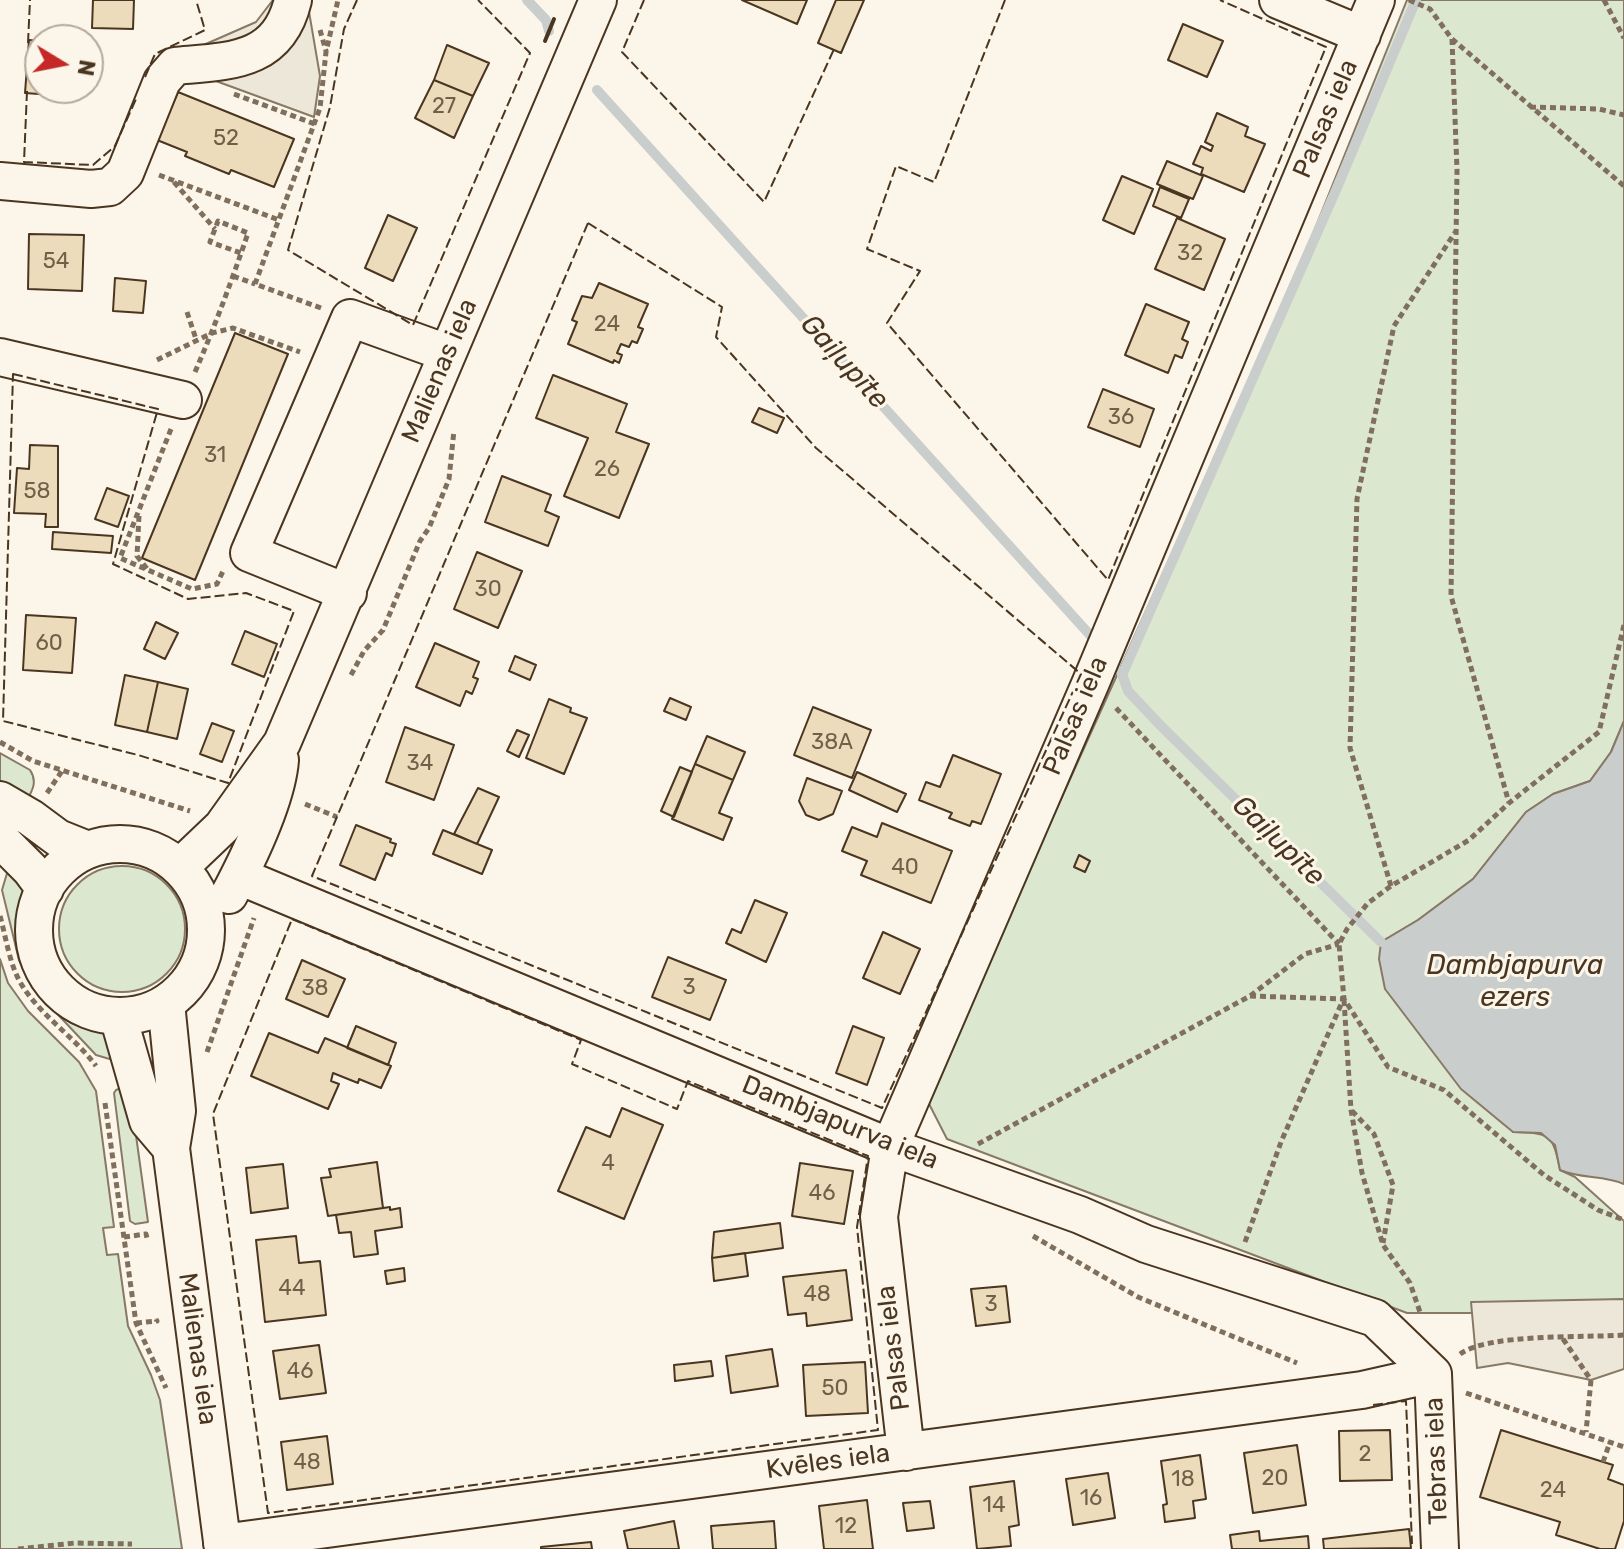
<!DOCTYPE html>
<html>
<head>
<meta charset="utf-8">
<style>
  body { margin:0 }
  #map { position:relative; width:1624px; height:1549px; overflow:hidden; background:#fbf6e9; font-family:Rubik,sans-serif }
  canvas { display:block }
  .north { position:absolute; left:24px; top:24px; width:80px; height:80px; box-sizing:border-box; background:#fbf6e9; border:2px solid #b4a999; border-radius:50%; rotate:100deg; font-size:22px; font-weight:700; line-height:32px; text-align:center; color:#4a3520 }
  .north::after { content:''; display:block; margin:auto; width:28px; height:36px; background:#c62828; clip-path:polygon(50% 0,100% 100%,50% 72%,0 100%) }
</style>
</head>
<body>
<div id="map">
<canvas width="1624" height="1549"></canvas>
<div class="north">N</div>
</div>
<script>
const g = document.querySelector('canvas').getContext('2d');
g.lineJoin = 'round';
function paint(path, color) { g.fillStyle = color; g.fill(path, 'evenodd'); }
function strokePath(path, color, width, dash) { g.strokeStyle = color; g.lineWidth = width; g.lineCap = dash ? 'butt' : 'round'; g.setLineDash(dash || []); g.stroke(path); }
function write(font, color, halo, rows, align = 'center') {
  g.font = font + ' Rubik,sans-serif'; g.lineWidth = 6; g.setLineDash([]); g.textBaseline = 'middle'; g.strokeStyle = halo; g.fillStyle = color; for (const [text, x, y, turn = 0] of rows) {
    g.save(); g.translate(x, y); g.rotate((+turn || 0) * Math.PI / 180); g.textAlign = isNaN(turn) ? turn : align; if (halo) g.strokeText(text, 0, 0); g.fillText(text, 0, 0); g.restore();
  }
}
const green = new Path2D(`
  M1407 0H1624V721L1611 752 1590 781 1553 794 1526 812 1473 879 1418 920 1381 942 1513 1132C1549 1133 1553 1133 1560 1170L1575 1177 1624 1221V1313H1407L947 1139 926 1098 1285 303Z
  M0 753 30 770C38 782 32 791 26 802L0 781Z
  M59 929a63 63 0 1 1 126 0a63 63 0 1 1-126 0Z
  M8 870 22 883 24 892 22 942 34 977 45 993 63 1009 96 1027 109 1039 113 1060 96 1055 32 987 19 960 2 890Z
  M0 959 8 983 28 1011 79 1062 96 1091 114 1227 103 1228 107 1255 118 1254 128 1326 151 1375 160 1400 182 1549H0Z
  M129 1085 148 1222 135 1224 130 1221 114 1093 116 1090Z`);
paint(green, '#dce7d0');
strokePath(green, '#887966', 2);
const parking = new Path2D(`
  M273 0H307L320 76 314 117 175 66 183 54 256 22Z
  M1624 1299V1369L1591 1380 1508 1363 1477 1368 1471 1302Z`);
paint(parking, '#ede7d9');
strokePath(parking, '#887966', 2);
const water = new Path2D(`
  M1624 721V1184C1603 1175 1581 1179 1560 1170L1555 1145 1541 1133 1513 1132 1461 1089 1385 989 1379 959 1381 942 1418 920 1473 879 1526 812 1553 794 1590 781 1611 752Z`);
paint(water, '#c9cecd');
strokePath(water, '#887966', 2);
strokePath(new Path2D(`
  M527 0 546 20 549 31
  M597 90 1090 635
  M1121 671 1128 691 1161 726 1381 942
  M1122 675 1336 190 1416 0`), '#c9cecd', 10);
const building = new Path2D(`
  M93 0H134L133 29 92 28Z
  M742 0H807L797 24Z
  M836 0H864L841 53 818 43Z
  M1183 24 1223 41 1207 77 1168 60Z
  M29 40 40 41V88H67L66 96 25 93Z
  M447 45 489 63 473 96 434 80Z
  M434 80 473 96 454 138 415 118Z
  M178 92 294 139 274 187 231 170 229 174 185 156 187 152 157 140Z
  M1217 113 1248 127 1245 136 1265 144 1244 192 1201 174 1203 168 1193 164 1201 146 1211 151 1213 146 1205 142Z
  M1167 161 1203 176 1193 199 1157 184Z
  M1122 176 1153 189 1134 234 1103 220Z
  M1160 187 1189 199 1181 218 1153 206Z
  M388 215 417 228 393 281 365 268Z
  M1177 218 1225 239 1204 290 1155 269Z
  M29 234 84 235 82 291 28 289Z
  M115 278 146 281 143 313 113 311Z
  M599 283 648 304 638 327 643 329 637 343 632 341 629 347 621 344 617 353 622 355 619 363 614 360 613 363 568 344 577 322 572 320 582 296 592 298Z
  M1146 304 1189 322 1182 339 1188 342 1182 358 1175 355 1168 373 1125 355Z
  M235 333 288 354 195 580 142 558Z
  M553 375 627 404 616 432 649 444 619 518 564 496 588 438 536 418Z
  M1103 389 1154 409 1140 447 1088 427Z
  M759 408 784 418 777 433 752 422Z
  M30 445 58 446V527H45L46 514 14 513 17 468 29 469Z
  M502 476 551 495 545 511 559 517 548 546 485 522Z
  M107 488 129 496 118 527 95 519Z
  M53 532 113 536 111 553 52 549Z
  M477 552 522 571 498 628 454 609Z
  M26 615 76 618 72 673 23 670Z
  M156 622 178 633 165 659 144 649Z
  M245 631 277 644 264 677 232 664Z
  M435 643 479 662 473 677 478 679 472 694 466 691 460 706 416 687Z
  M515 656 536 665 530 680 509 671Z
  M125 675 158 682 147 732 115 725Z
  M158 682 188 689 177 739 147 732Z
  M670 698 691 707 686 720 664 711Z
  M549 699 571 708 570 712 587 718 564 774 526 758Z
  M813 707 871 730 852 778 794 755Z
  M212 723 234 731 222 762 200 754Z
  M405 727 454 745 434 800 386 782Z
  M517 730 529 735 519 757 507 751Z
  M707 736 745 752 733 780 695 764Z
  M953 755 1001 774 981 824 972 821 970 826 949 818 952 813 919 800 926 782 940 787Z
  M695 764 733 780 719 813 732 818 723 840 672 819Z
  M680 767 692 772 674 817 661 811Z
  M857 772 906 794 897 812 849 790Z
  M807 778 842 791 833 814 819 820 806 815 799 801Z
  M478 788 499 797 477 844 454 834Z
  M882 823 952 851 931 903 861 875 867 861 842 851 852 827 877 837Z
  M356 825 391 839 390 842 396 844 392 856 386 853 375 880 340 865Z
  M443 830 492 850 482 874 433 854Z
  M1079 855 1090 861 1085 872 1074 867Z
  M755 900 787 913 766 962 726 943 732 929 741 933Z
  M883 932 920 949 900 994 863 978Z
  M668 957 726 980 710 1020 652 997Z
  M302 960 345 979 328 1017 286 999Z
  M356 1026 396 1043 388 1065 347 1048Z
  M853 1026 884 1038 867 1085 836 1073Z
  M269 1033 318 1053 325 1038 391 1066 381 1088 359 1079 358 1083 333 1073 331 1081 339 1084 328 1109 251 1076Z
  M622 1108 663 1125 624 1219 558 1191 586 1127 610 1137Z
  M377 1162 383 1208 328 1216 321 1178 331 1177 329 1169Z
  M800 1163 853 1171 844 1224 792 1216Z
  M283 1164 288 1208 251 1213 246 1168Z
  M390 1207V1210L400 1208 402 1227 375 1231 378 1254 354 1257 351 1232 339 1233 336 1215Z
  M780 1223 783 1248 712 1258 714 1232Z
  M296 1236 299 1263 320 1261 326 1315 265 1322 256 1240Z
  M745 1253 748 1276 714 1281 712 1258Z
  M404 1268 405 1281 387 1284 385 1271Z
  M846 1270 852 1320 807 1326 806 1313 788 1315 783 1277Z
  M1006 1286 1010 1322 976 1326 971 1289Z
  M319 1345 326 1393 280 1399 273 1351Z
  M772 1349 778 1386 731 1393 726 1356Z
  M711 1361 713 1376 675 1381 674 1365Z
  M865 1362 868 1413 806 1416 803 1365Z
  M1390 1430 1392 1480 1340 1481 1339 1431Z
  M1501 1430 1613 1465 1608 1479 1624 1485V1521L1615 1549H1600L1556 1535 1560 1522 1480 1497Z
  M327 1436 333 1484 287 1490 281 1442Z
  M1297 1445 1306 1505 1253 1513 1244 1453Z
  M1200 1455 1206 1499 1193 1501 1195 1518 1165 1522 1163 1505 1167 1504 1161 1461Z
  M1108 1473 1115 1518 1073 1525 1066 1479Z
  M1014 1481 1019 1525 1009 1527 1011 1546 977 1549 970 1487Z
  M867 1500 873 1549H824L819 1506Z
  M930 1501 934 1528 907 1531 903 1503Z
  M674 1521 679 1549H628L624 1531Z
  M774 1521 776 1549H713L711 1526Z
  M1409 1529 1411 1548 1324 1549 1323 1539Z
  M1259 1531 1260 1541 1308 1536 1309 1549H1232L1230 1535Z
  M591 1542 592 1549H541V1547Z`);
paint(building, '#ecdcbc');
strokePath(building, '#4a3520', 2);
const minor = new Path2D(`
  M1278 0 1362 35
  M0 181 91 189 110 187 125 173 162 81 175 66C229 61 278 63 293 0
  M0 357 183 400
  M348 593 249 553 350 318 447 353
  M0 800 31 818 58 838 88 850
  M0 839 30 869 45 889
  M34 930a86 86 0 1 1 172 0a86 86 0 1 1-172 0Z
  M180 867 222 827 282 743 598 0
  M239 876 890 1147 1080 1215 1146 1244 1375 1318 1433 1374
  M229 895C248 859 277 800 280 760
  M166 1003 177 1111 171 1148 223 1549
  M118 1016 148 1121 171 1148
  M1433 1374 1440 1549
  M906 1452 879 1217 890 1147 1091 682 1376 0
  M222 1543 1362 1390 1433 1374`);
strokePath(minor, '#4a3520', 40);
strokePath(new Path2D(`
  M1409 0 1430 9 1452 39 1624 186
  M1604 0 1624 38
  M320 30 326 51
  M1452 39 1457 170 1451 596 1509 803
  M234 94 315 124
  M1530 107 1599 109 1624 115
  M159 175 279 220
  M174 182 215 229
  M233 276 255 284
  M321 308 255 284 320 108 326 52 338 0
  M187 312 196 339
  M157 360 212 333 233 328 300 352
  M195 372C215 326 232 280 248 233L218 221 210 242 241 253
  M171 429 120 558 192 589 217 584 223 571
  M139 516 137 556 148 570
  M1624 625 1599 732 1509 803 1469 840 1391 886 1368 903 1347 929 1339 944 1344 999 1388 1067 1444 1090 1544 1175 1598 1210 1624 1220
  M351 675 364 651 383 630 420 541 429 528 449 479 454 430
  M1116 708 1339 944
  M0 742 33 761 190 811
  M47 793 62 771
  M305 804 337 817
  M1391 886 1350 748 1357 499 1394 326 1456 231
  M0 916C6 937 9 962 20 982 39 1015 74 1036 96 1066
  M1250 996 1344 999
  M1344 1000 1351 1110 1362 1173 1383 1245 1410 1283 1421 1315
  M207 1052 254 918
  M105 1103 136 1323 166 1388
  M1352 1111 1374 1134 1393 1185 1383 1243
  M978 1144 1250 996 1305 954 1339 944
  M1033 1236 1138 1297 1297 1363
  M124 1237 146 1234 147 1238
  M1245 1242 1281 1142 1343 1000
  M136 1323 157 1321 156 1319
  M1563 1339 1591 1380 1586 1432
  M1460 1354C1490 1333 1583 1338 1624 1335
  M1466 1393 1624 1447
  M1603 1462 1610 1442
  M18 1549 75 1543 132 1544`), '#7f6f5c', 5, [6, 4]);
strokePath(minor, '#fbf6e9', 36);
strokePath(new Path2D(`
  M357 0 344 29 330 107 288 250 413 325 530 53 478 0
  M644 0 622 52 764 202 835 47
  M1005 0 934 182 896 166 867 249 920 271 887 323 1108 580 1326 47 1220 0
  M28 43 30 0
  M145 77 155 54 205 30 196 0
  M27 91 24 162 93 165 115 146 136 99
  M588 223 722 307 716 337 816 448 1081 674 882 1108 312 876Z
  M13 374 158 409 113 564 188 599 246 593 294 611 228 783 138 755 3 721Z
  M292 919 581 1040 572 1064 677 1109 688 1081 868 1156 857 1227 878 1430 268 1513 213 1114Z
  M1373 1405 1406 1401 1412 1544`), '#4a3520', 2, [10, 4]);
strokePath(new Path2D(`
  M545 41 554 19`), '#4a3520', 4);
write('22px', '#725f47', null, [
  ["27",444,107],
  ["52",226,139],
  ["32",1190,254],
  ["54",56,262],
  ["24",607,325],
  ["36",1121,418],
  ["31",215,456],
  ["26",607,470],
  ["58",37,492],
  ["30",488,590],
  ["60",49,644],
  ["38A",832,743],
  ["34",420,764],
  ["40",905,868],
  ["3",689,988],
  ["38",315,989],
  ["4",608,1164],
  ["46",822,1194],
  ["44",292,1289],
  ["48",817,1295],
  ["3",991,1305],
  ["46",300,1372],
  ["50",835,1389],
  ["2",1365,1455],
  ["48",307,1463],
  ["20",1275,1479],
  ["18",1183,1480],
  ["24",1553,1491],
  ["16",1091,1499],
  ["14",994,1506],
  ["12",846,1527]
]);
write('26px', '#4a3520', '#fbf6e9', [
  ["Palsas iela",1326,119,-67],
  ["Malienas iela",440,371,-67],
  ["Palsas iela",1076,716,-67],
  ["Dambjapurva iela",840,1123,22],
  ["Palsas iela",894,1348,-97],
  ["Malienas iela",197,1349,82],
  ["Tebras iela",1437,1461,-92],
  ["Kvēles iela",828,1462,-8]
]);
write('italic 28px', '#4a3520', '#fbf6e9', [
  ["Gaiļupīte",844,362,48],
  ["Gaiļupīte",1278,841,44],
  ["Dambjapurva",1515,966],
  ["ezers",1515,998]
]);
</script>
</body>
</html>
